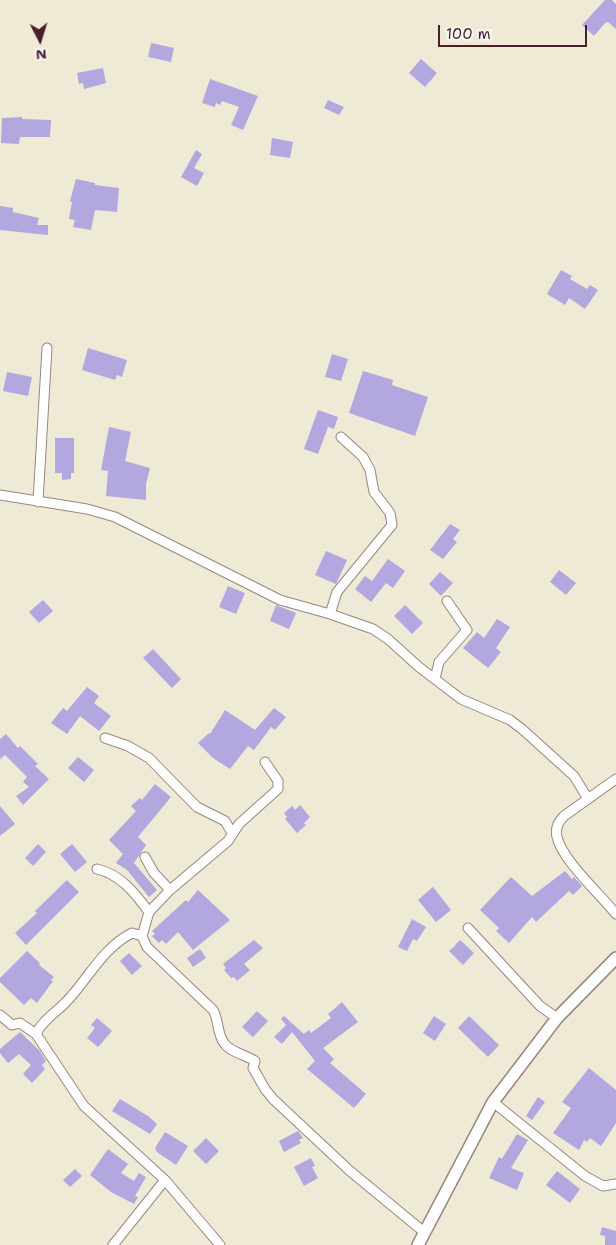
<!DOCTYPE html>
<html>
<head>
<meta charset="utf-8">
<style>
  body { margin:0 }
  #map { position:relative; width:616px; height:1245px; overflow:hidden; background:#efead5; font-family:"Shantell Sans",sans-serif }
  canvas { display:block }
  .north { position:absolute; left:15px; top:15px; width:50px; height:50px; -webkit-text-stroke:4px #f6f6f2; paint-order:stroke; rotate:175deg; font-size:14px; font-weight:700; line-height:20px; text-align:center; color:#4a1f2b }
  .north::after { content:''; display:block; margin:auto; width:18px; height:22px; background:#4a1f2b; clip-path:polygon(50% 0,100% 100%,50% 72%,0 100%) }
  .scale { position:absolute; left:438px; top:25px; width:149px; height:22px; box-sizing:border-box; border:2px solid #4a1f2b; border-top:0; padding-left:6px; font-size:15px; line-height:18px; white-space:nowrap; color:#4a1f2b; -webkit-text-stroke:4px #f6f6f2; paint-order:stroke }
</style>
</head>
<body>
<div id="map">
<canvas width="616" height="1245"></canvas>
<div class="north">N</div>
<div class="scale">100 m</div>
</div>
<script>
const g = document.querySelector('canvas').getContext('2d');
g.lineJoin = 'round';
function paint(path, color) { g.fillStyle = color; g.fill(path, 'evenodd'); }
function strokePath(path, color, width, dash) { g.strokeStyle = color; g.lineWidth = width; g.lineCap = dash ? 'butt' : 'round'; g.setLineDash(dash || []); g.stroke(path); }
paint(new Path2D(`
  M605 0H612L616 4V29L608 22 605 23 594 36 582 25Z
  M151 43 174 48 171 62 148 57Z
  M421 59 437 73 425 87 409 73Z
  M103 68 106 83 84 89 83 83 79 84 77 73Z
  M210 79 258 96 243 130 231 125 239 107 222 101 220 105 216 103 215 107 202 103Z
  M328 100 344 107 339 115 324 108Z
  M22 117V119L51 120 50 137H20L19 144 1 143 2 118Z
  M272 138 293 142 290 158 270 155Z
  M196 150 202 154 194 168 204 173 197 186 181 177Z
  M76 179 95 183V185L119 188 117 212 95 210 91 230 73 227 75 220 69 219 72 202 70 201Z
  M0 206 13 208V212L39 218 37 225H48V235L0 230Z
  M561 270 572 276 570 279 587 289 590 285 598 290 585 309 569 298 565 305 547 294Z
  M88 348 127 360 122 377 117 375 115 380 82 370Z
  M332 354 348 359 341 381 325 377Z
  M363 371 393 380 392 385 428 397 415 436 349 413Z
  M7 372 32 377 28 396 3 391Z
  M318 410 338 417 334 429 328 427 318 454 304 449Z
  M109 427 131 432 125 461 150 468 146 484V500L106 496 108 471 101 470Z
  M55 438H74V473H71V479L62 480V473H55Z
  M450 524 460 530 453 539 457 542 443 559 430 550Z
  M326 551 347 560 336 584 315 575Z
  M388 559 405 571 393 588 386 583 371 602 355 589 365 576 372 581Z
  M559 570 576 583 566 595 550 582Z
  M440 572 453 583 441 596 429 584Z
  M228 586 245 593 236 614 219 607Z
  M43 600 53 611 39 623 29 612Z
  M276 605 296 613 289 629 270 621Z
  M405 605 423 623 412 634 394 616Z
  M497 619 510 627 496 648 501 652 488 668 463 648 477 632 484 638Z
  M153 649 181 679 172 688 143 658Z
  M87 687 99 696 94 703 111 716 99 731 80 716 67 734 51 723 63 708 67 711Z
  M274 708 286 717 275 730 271 727 254 750 248 746 230 769 213 758 198 743 209 733 210 734 225 710 255 730Z
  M6 734 18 748 20 746 38 764 35 766 49 779 23 805 16 796 29 787 23 782 27 777 5 755 0 759V739Z
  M78 757 94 770 84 782 68 768Z
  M155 784 171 797 138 837 146 845 134 863 157 890 149 897 127 870 116 863 123 854 109 840 136 811 131 806 140 798 142 800Z
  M300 805 310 817 304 823 306 825 297 833 285 819 287 817 284 813 292 806 295 810Z
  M0 806 15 824 0 836Z
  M38 844 46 852 33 866 25 858Z
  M72 844 87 862 75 872 60 854Z
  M565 871 572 879 574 877 582 886 573 895 569 891 536 922 532 917 509 943 496 931 499 928 480 910 511 877 532 896Z
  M67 880 79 892 26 945 15 933 37 913 35 911Z
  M433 887 451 910 436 922 418 900Z
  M198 890 230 920 193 950 178 932 166 944 162 940 159 943 152 936 155 934 152 931 186 900 188 902Z
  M412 919 426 927 417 941 413 939 407 951 398 947Z
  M254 940 263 948 244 964 250 970 237 981 234 977 231 978 224 970 226 968 223 964Z
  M460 940 474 953 463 965 449 951 455 946 457 947 455 945Z
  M200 949 206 958 193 967 187 958Z
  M27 951 40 963 39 965 54 977 51 980 53 981 37 1003 31 998 24 1005 0 982V978Z
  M129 953 142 966 132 975 120 961Z
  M342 1002 358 1022 323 1048 334 1059 330 1063 366 1094 354 1108 307 1069 315 1061 292 1032 282 1044 274 1037 286 1025 281 1019 284 1016 304 1034 309 1030 311 1033 331 1018 328 1014Z
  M257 1011 268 1021 253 1037 242 1027Z
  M434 1016 446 1024 435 1041 423 1033Z
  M469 1016 499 1045 488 1057 458 1028Z
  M97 1018 112 1031 98 1047 87 1038 95 1028 91 1025Z
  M20 1032 40 1051 46 1061 42 1065 45 1069 32 1083 23 1074 31 1065 19 1054 8 1063 0 1053V1049Z
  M589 1068 616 1090V1123L601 1146 590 1138 587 1142 584 1140 579 1150 553 1133 571 1108 562 1102Z
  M538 1097 545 1102 532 1120 526 1116Z
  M120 1099 148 1116 157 1124 150 1134 112 1111Z
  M298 1131 303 1138 299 1140 301 1143 284 1152 279 1141Z
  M165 1132 188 1146 176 1165 157 1152 155 1148Z
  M517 1134 528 1140 511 1168 524 1173 517 1190 489 1178 499 1157 502 1159Z
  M206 1138 219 1151 206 1164 193 1151Z
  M108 1149 128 1164 121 1173 134 1181 139 1173 146 1177 135 1196 138 1197 134 1204 111 1192 90 1175Z
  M311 1158 315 1166 312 1167 318 1178 304 1186 294 1167Z
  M75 1169 82 1176 70 1187 63 1180Z
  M557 1171 580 1189 570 1203 546 1185Z
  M602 1227 616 1231V1245H605V1236L600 1235Z`), '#b2a7de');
const street = new Path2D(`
  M0 495 87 509 115 517 280 600 330 614 373 629 388 639 419 667 461 699 510 720 522 729 574 776 588 799
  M38 502 47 348
  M330 614 337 592 392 525 390 513 374 492 370 470 363 457 341 437
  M435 679 439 662 467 630 447 601
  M105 738 128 746 149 758 197 807 225 821 232 833
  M265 762 278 781V789L239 824 228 841 170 890 149 912 142 936 147 947 213 1010C219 1020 217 1034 224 1043 230 1052 246 1055 255 1061L253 1068 265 1089 273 1099 350 1171 424 1232
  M616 779 564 816C558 822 555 829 557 837 562 860 601 895 616 914
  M145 857 154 873 170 890
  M97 869C120 874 135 893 149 912
  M468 928 540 1006 557 1018
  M0 1015 12 1025 20 1023 36 1034 84 1106 165 1180 220 1245
  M36 1034C42 1021 54 1014 65 1003 88 980 101 949 132 933L142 936
  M493 1102 585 1176 603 1186 616 1184
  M113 1245 165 1180`);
const secondary = new Path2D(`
  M418 1245 493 1102 557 1018 616 958`);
strokePath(street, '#9c8480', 11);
strokePath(secondary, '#9c8480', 14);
strokePath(street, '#fff', 9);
strokePath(secondary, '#fff', 11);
</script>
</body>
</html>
